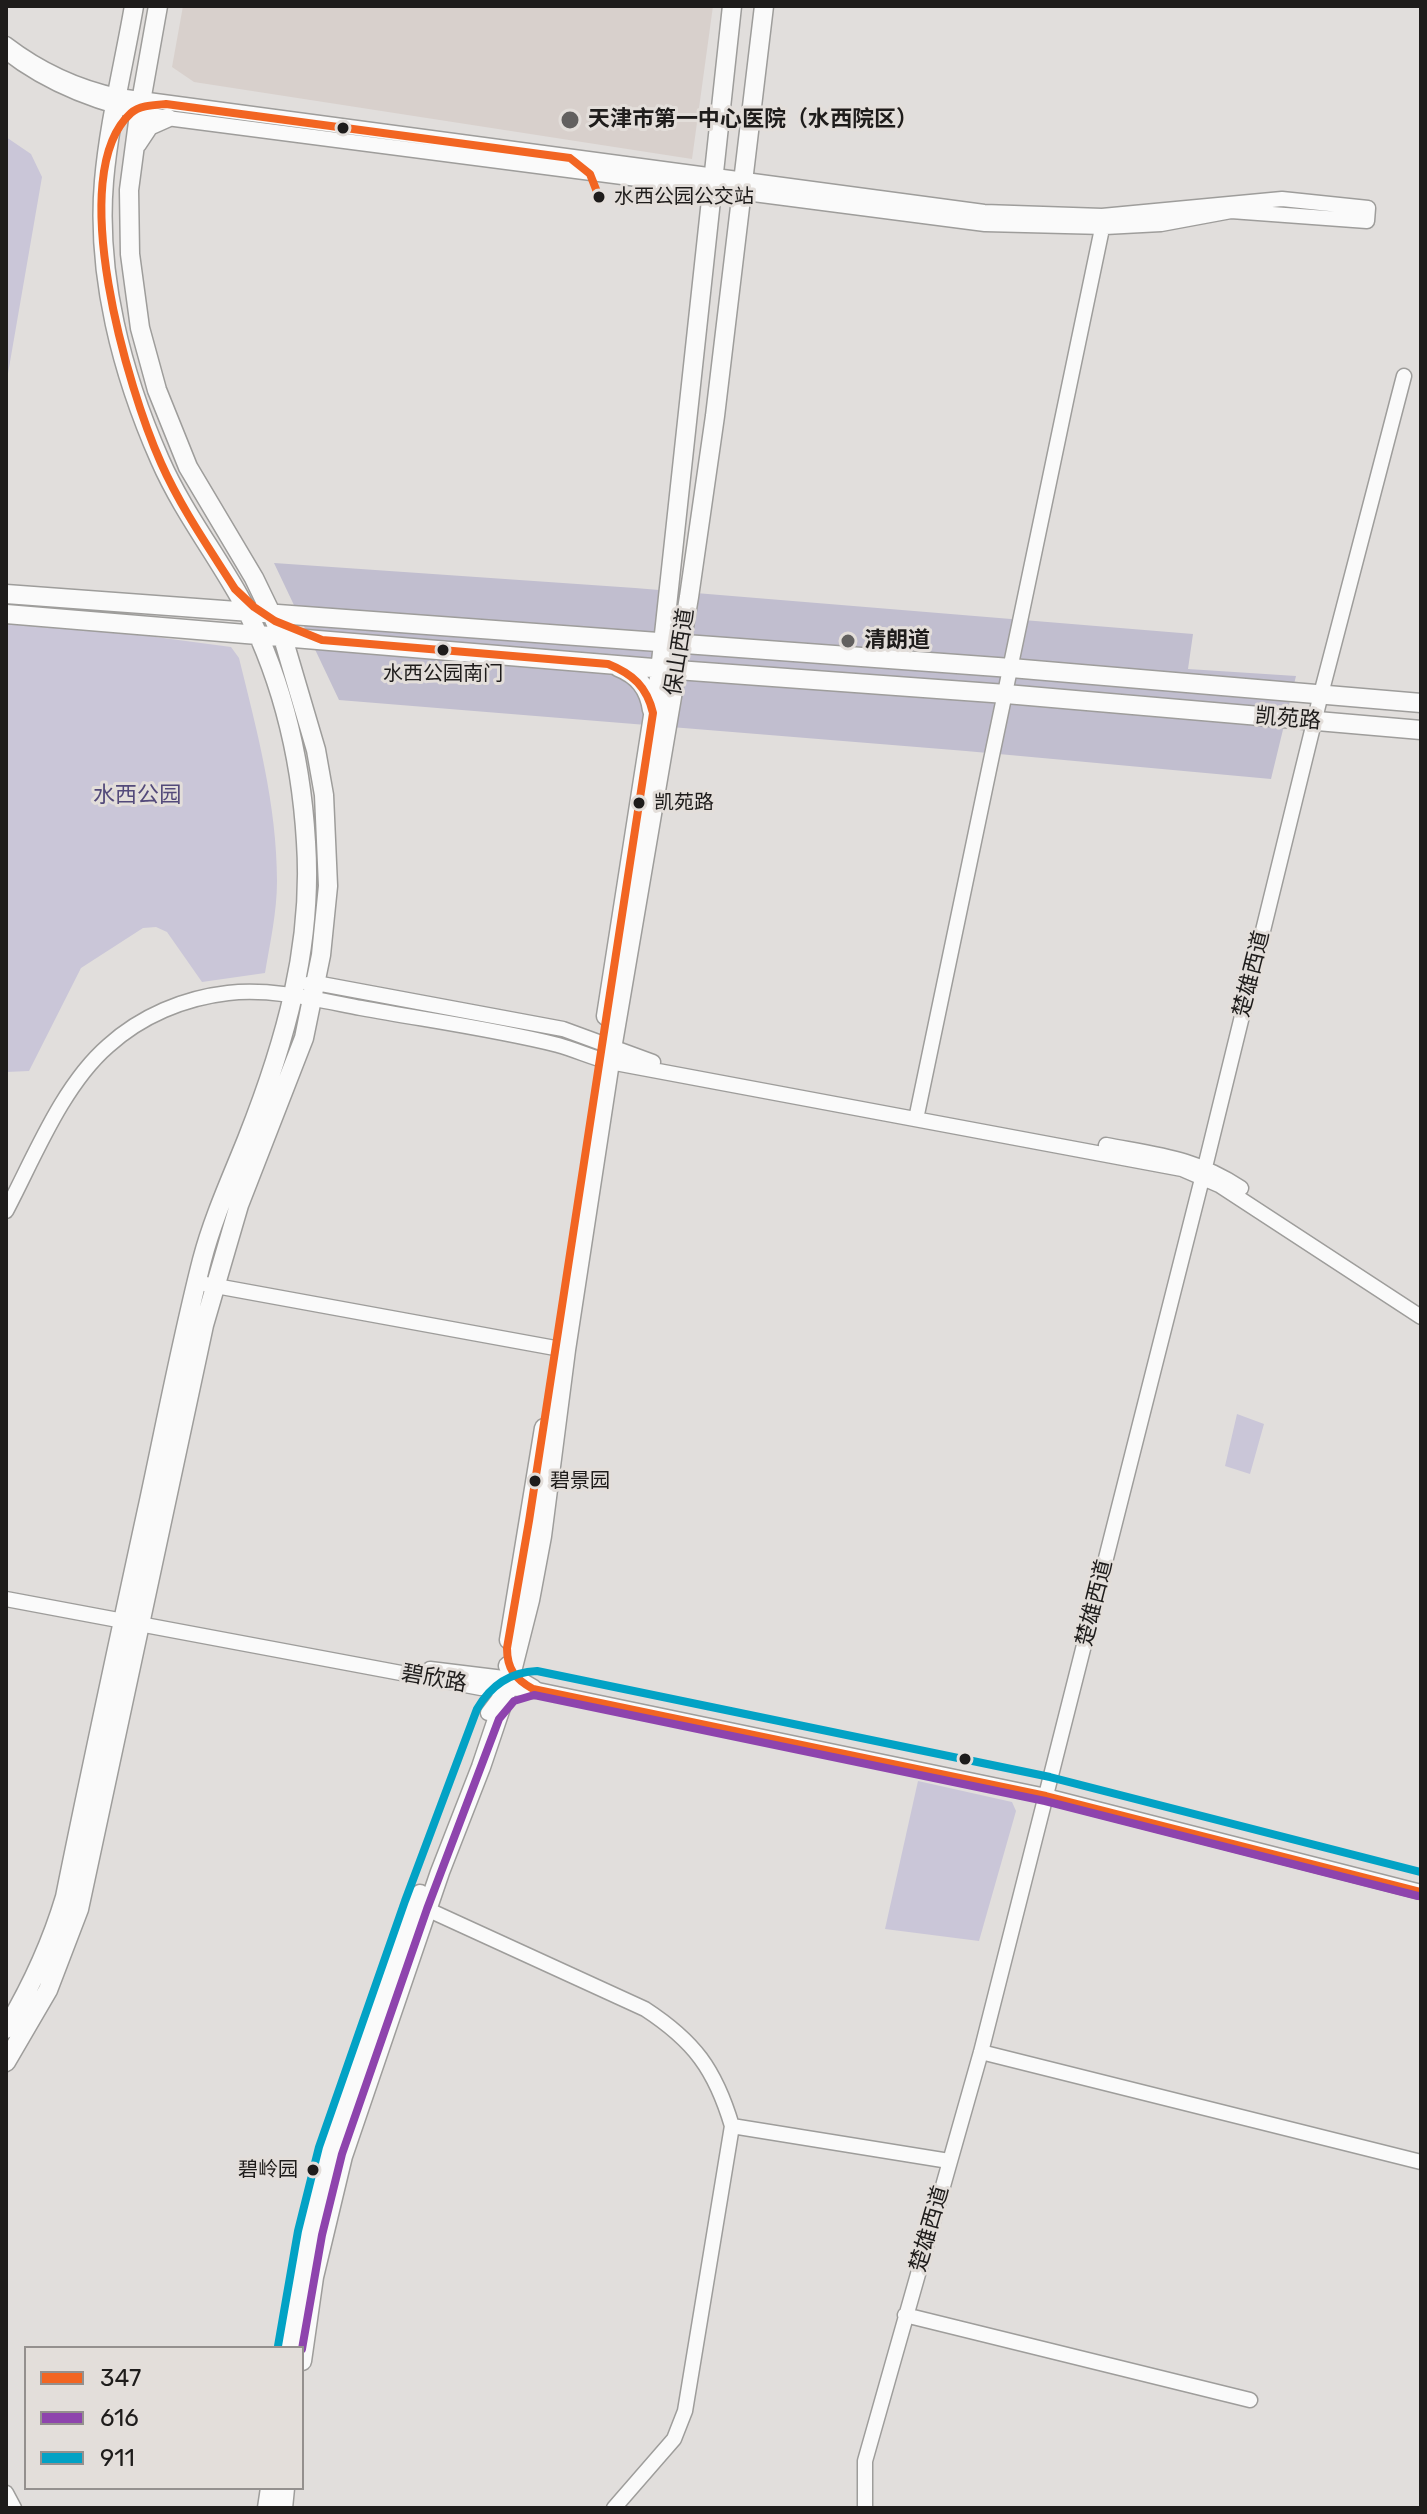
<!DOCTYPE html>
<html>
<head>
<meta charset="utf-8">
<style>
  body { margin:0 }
  #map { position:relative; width:1427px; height:2514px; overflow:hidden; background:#e1dedc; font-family:Rubik,sans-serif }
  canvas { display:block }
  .frame { position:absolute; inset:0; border:8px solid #1e1c1b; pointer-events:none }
  .legend { position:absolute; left:24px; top:2346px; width:280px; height:144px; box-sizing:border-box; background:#e3deda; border:2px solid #94908e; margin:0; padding:10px 14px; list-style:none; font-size:24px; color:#1e1c1b }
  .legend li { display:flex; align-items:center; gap:16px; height:40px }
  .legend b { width:40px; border:2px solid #94908e }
</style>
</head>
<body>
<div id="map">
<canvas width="1427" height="2514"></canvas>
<div class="frame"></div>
<ul class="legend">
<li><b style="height:10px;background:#f26522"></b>347</li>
<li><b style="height:10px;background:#8e44ad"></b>616</li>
<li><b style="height:10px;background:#02a2c5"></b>911</li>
</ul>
</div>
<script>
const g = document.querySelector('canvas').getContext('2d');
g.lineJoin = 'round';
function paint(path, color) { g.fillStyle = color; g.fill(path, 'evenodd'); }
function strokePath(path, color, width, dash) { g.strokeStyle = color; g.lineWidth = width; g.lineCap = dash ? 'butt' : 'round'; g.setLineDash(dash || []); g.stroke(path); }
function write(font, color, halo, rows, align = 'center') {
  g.font = font + ' Rubik,"Noto Sans SC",sans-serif'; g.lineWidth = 6; g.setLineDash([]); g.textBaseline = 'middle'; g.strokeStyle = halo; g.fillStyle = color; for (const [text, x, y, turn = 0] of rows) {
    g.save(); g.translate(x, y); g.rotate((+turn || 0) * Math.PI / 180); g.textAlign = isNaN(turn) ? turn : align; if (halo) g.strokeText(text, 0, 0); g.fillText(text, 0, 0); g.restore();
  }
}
paint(new Path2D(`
  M183 6H713L692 159 194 82 172 67Z`), '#d8d0cc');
paint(new Path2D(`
  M6 137 31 154 42 177 6 385Z
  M6 621 88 628 231 647 239 658C257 731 277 805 277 881 277 912 270 943 265 973L202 982 167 932 156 927 143 928 81 968 29 1071 6 1072Z
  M1237 1414 1264 1424 1250 1474 1225 1466Z
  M918 1781 1012 1802 1016 1811 979 1941 885 1929Z`), '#cac6d8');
paint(new Path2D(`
  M274 563 635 588 1193 634 1188 669 1296 676 1271 779 966 751 339 700Z`), '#c1becf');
const minor = new Path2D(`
  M6 44C40 70 76 87 118 96L984 212 1102 216 1282 199 1368 208 1367 221 1231 211 1161 224 1105 227 985 224 167 118C110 108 52 88 6 52
  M308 984 316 983 563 1029 653 1062
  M916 1119 1104 219
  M1106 1145C1159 1155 1196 1158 1241 1188
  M6 1211C34 1158 62 1086 108 1046 141 1016 184 998 228 993 272 988 319 1000 361 1008 426 1020 494 1029 558 1045 576 1050 593 1058 610 1062L1182 1169 1219 1185 1421 1317
  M205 1284 566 1350
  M6 1599 481 1688 533 1689 1046 1796 1421 1892
  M430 1669 520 1680
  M488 1713 504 1692
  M420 1906 645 2009C694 2041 715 2069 732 2126L685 2411 674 2439 614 2508
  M981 2052 1421 2162
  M732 2126 949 2161
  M905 2315 1250 2400
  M6 2493 14 2508
  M865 2508V2461L981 2052 1205 1167 1321 694 1404 376`);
const major = new Path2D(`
  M137 144 149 126 167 118
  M6 594 1011 668 1421 703
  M6 614 677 670 1006 694 1421 730
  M618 667C638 675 649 688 652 710
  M606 1016 660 671 732 6
  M509 1640 544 1428
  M508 1666 516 1679 533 1689
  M6 2029C31 1987 51 1944 65 1897 91 1768 119 1639 147 1510 165 1427 181 1342 202 1260 213 1218 231 1179 247 1139 285 1043 313 946 306 842 301 757 280 671 239 596 213 550 181 508 160 460 122 374 96 275 104 181 109 123 124 64 134 6
  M6 2062 48 1990 79 1909 204 1325 239 1205 304 1038 321 955 328 886 324 795 316 750 283 638 254 578 188 467 157 390 140 328 130 254 129 190 140 107 158 6
  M290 2348 310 2233 330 2151 420 1894
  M302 2361 314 2277 343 2156 440 1872 481 1767 508 1687 530 1600 542 1536 566 1350 612 1049 689 597 715 416 764 6
  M267 2508 270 2488
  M283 2508 285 2488`);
strokePath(minor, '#9e9d9b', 17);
strokePath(major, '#9e9d9b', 21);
strokePath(minor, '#fafafa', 14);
strokePath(major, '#fafafa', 18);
strokePath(new Path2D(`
  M599 197 590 174 570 158 166 104C155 105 140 105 131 113 63 174 129 392 161 463 181 508 209 548 235 589L254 607 275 621 322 640 608 664C633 674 647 687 653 713L529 1521 507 1648C507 1669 515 1679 533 1689L1046 1796 1421 1892`), '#f26522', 8);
strokePath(new Path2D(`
  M302 2349 322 2235 342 2154 427 1909 499 1719 514 1701 534 1695 1045 1801 1418 1896`), '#8e44ad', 8);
strokePath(new Path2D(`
  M278 2346 298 2231 319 2147 405 1901 477 1709C491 1685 510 1672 537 1671L1050 1777 1421 1872`), '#02a2c5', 8);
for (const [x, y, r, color] of [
  [570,120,10,"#62605f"],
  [343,128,7,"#1e1c1b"],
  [599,197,7,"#1e1c1b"],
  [848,641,8,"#62605f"],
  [443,650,7,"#1e1c1b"],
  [639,803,7,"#1e1c1b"],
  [535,1481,7,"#1e1c1b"],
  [965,1759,7,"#1e1c1b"],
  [313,2170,7,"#1e1c1b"]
]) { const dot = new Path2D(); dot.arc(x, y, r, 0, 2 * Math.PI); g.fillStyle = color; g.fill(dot); strokePath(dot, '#e3deda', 3); }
write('20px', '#1e1c1b', '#e3deda', [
  ["水西公园公交站",614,197],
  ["水西公园南门",443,674,"center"],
  ["凯苑路",654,803],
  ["碧景园",550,1481],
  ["碧岭园",298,2170,"right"]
], 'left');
write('bold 22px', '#1e1c1b', '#e3deda', [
  ["天津市第一中心医院（水西院区）",588,120],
  ["清朗道",864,641]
], 'left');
write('22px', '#1e1c1b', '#e3deda', [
  ["保山西道",680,652,-81],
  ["凯苑路",1288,719,5],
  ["楚雄西道",1252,974,-76],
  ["楚雄西道",1095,1603,-76],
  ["碧欣路",434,1679,10],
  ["楚雄西道",930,2229,-74]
]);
write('22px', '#534a7a', '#e3deda', [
  ["水西公园",137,796]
]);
</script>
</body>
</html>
